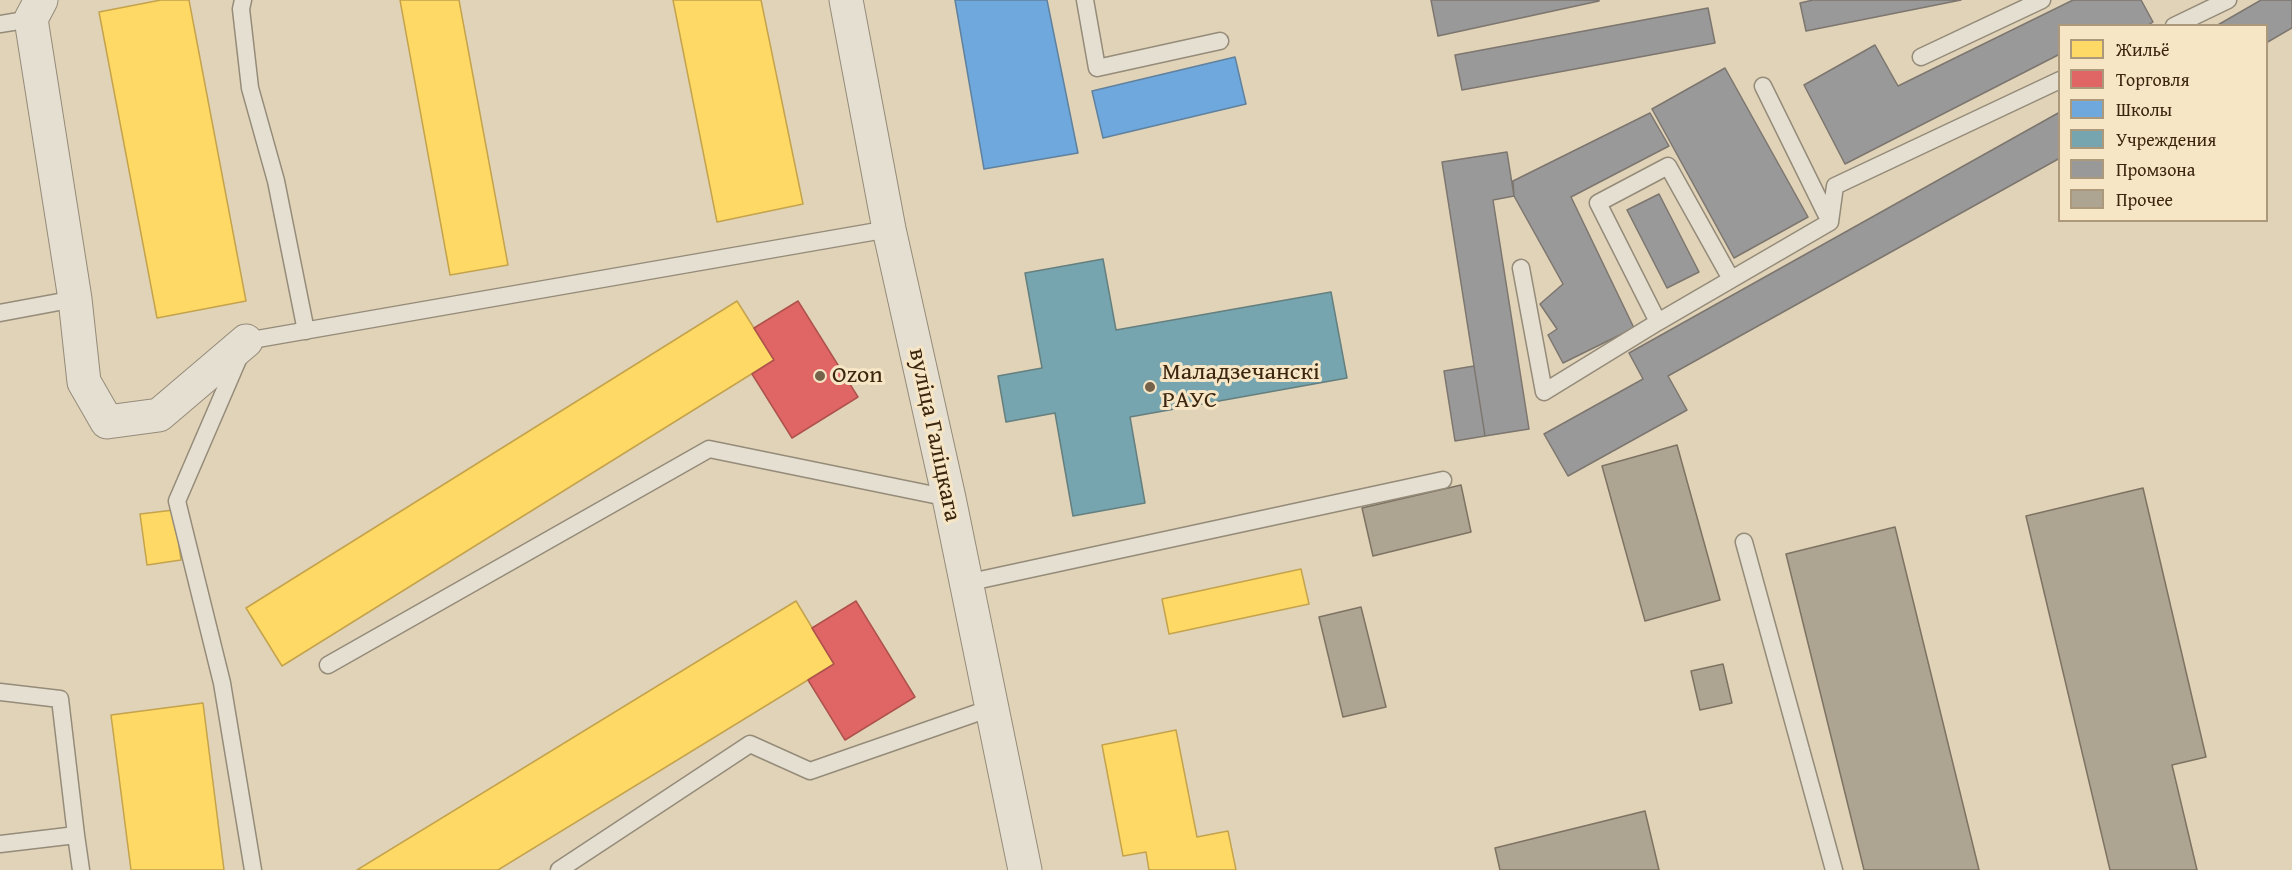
<!DOCTYPE html>
<html>
<head>
<meta charset="utf-8">
<style>
  body { margin:0 }
  #map { position:relative; width:2292px; height:870px; overflow:hidden; background:#e0d3b8; font-family:"Gentium Book Plus",serif }
  canvas { display:block }
  .legend { position:absolute; left:2058px; top:24px; width:210px; height:198px; box-sizing:border-box; background:#f6e6c6; border:2px solid #ac997c; margin:0; padding:8px 10px; list-style:none; font-size:18px; color:#3c250e }
  .legend li { display:flex; align-items:center; gap:12px; height:30px }
  .legend b { width:30px; border:2px solid #ac997c }
</style>
</head>
<body>
<div id="map">
<canvas width="2292" height="870"></canvas>
<ul class="legend">
<li><b style="height:16px;background:#ffd966"></b>Жильё</li>
<li><b style="height:16px;background:#e06666"></b>Торговля</li>
<li><b style="height:16px;background:#6fa8dc"></b>Школы</li>
<li><b style="height:16px;background:#76a5af"></b>Учреждения</li>
<li><b style="height:16px;background:#999"></b>Промзона</li>
<li><b style="height:16px;background:#aea492"></b>Прочее</li>
</ul>
</div>
<script>
const g = document.querySelector('canvas').getContext('2d');
g.lineJoin = 'round';
function paint(path, color) { g.fillStyle = color; g.fill(path, 'evenodd'); }
function strokePath(path, color, width, dash) { g.strokeStyle = color; g.lineWidth = width; g.lineCap = dash ? 'butt' : 'round'; g.setLineDash(dash || []); g.stroke(path); }
function write(font, color, halo, rows, align = 'center') {
  g.font = font + ' "Gentium Book Plus",serif'; g.lineWidth = 6; g.setLineDash([]); g.textBaseline = 'middle'; g.strokeStyle = halo; g.fillStyle = color; for (const [text, x, y, turn = 0] of rows) {
    g.save(); g.translate(x, y); g.rotate((+turn || 0) * Math.PI / 180); g.textAlign = isNaN(turn) ? turn : align; if (halo) g.strokeText(text, 0, 0); g.fillText(text, 0, 0); g.restore();
  }
}
const homes = new Path2D(`
  M161 0H189L246 301 157 318 99 12Z
  M400 0H459L508 265 450 275Z
  M673 0H761L803 204 717 222Z
  M737 301 774 360 282 666 246 608Z
  M174 510 181 560 147 565 140 514Z
  M1301 569 1309 604 1169 634 1162 599Z
  M796 601 834 664 498 870H357Z
  M203 703 224 870H131L111 715Z
  M1176 730 1197 837 1228 831 1236 870H1149L1146 852 1123 856 1102 745Z`);
paint(homes, '#ffd966');
strokePath(homes, '#c4a34c', 1.5);
const shops = new Path2D(`
  M798 301 858 397 792 438 752 374 774 360 754 328Z
  M856 601 915 697 845 740 808 680 834 664 812 628Z`);
paint(shops, '#e06666');
strokePath(shops, '#af524c', 1.5);
const schools = new Path2D(`
  M955 0H1047L1078 153 984 169Z
  M1235 57 1246 104 1103 138 1092 91Z`);
paint(schools, '#6fa8dc');
strokePath(schools, '#60819e', 1.5);
const public = new Path2D(`
  M1103 259 1116 330 1331 292 1347 378 1130 417 1145 503 1073 516 1055 413 1006 422 998 376 1042 368 1025 273Z`);
paint(public, '#76a5af');
strokePath(public, '#657f7f', 1.5);
const industry = new Path2D(`
  M1431 0H1599V1L1438 36Z
  M1813 0H1961L1806 31 1800 3Z
  M2073 0H2141L2153 22 2147 26H2060V54L1845 164 1804 85 1875 45 1898 86Z
  M2261 0H2292V28L2266 43V26H2216Z
  M1708 8 1715 43 1462 90 1455 55Z
  M1725 68 1808 217 1734 258 1652 109Z
  M2060 112V158L1668 376 1687 410 1568 476 1544 434 1643 379 1629 353Z
  M1650 113 1669 146 1571 197 1634 328 1563 363 1548 335 1557 329 1540 304 1563 284 1514 196 1513 181Z
  M1507 152 1514 196 1493 200 1529 429 1485 436 1442 162Z
  M1659 194 1699 272 1667 288 1627 210Z
  M1474 366 1485 436 1455 441 1444 371Z`);
paint(industry, '#999');
strokePath(industry, '#7d766f', 1.5);
const building = new Path2D(`
  M1677 445 1720 600 1645 621 1602 466Z
  M1461 485 1471 532 1373 556 1362 508Z
  M2143 488 2206 757 2172 765 2197 870H2110L2026 516Z
  M1895 527 1979 870H1864L1786 554Z
  M1361 607 1386 707 1343 717 1319 617Z
  M1723 664 1732 703 1700 710 1691 671Z
  M1645 811 1659 870H1500L1495 848Z`);
paint(building, '#aea492');
strokePath(building, '#7e7363', 1.5);
const service = new Path2D(`
  M243 0 241 9 250 88 276 181 306 331
  M1085 0 1097 68 1220 41
  M0 24 31 19
  M2174 26 2228 0
  M1921 57 2042 0
  M1763 86 1830 222
  M1521 268 1544 392 1658 322 1830 222 1835 186 2060 80
  M0 313 75 299
  M1658 322 1598 203 1668 166 1731 279
  M1744 542 1834 870
  M966 583 1443 480
  M328 665 709 449 949 498
  M0 692 60 699 76 835
  M0 844 76 835 81 870
  M253 870 222 683 177 501 246 341 889 229
  M559 870 750 744 810 771 991 708`);
const minor = new Path2D(`
  M41 0 31 19 75 299 84 382 107 422 159 415 246 341
  M846 0 889 229 949 498 1025 870`);
strokePath(service, '#958b79', 19);
strokePath(minor, '#958b79', 35);
strokePath(service, '#e5dfd2', 16);
strokePath(minor, '#e5dfd2', 33);
for (const [x, y, r, color] of [
  [820,376,6,"#75624a"],
  [1150,387,6,"#75624a"]
]) { const dot = new Path2D(); dot.arc(x, y, r, 0, 2 * Math.PI); g.fillStyle = color; g.fill(dot); strokePath(dot, '#f6e6c6', 2); }
write('24px', '#3c250e', '#f6e6c6', [
  ["Маладзечанскі",1162,373],
  ["РАУС",1162,401],
  ["Ozon",832,376]
], 'left');
write('24px', '#3c250e', '#f6e6c6', [
  ["вуліца Галіцкага",934,435,78]
]);
</script>
</body>
</html>
